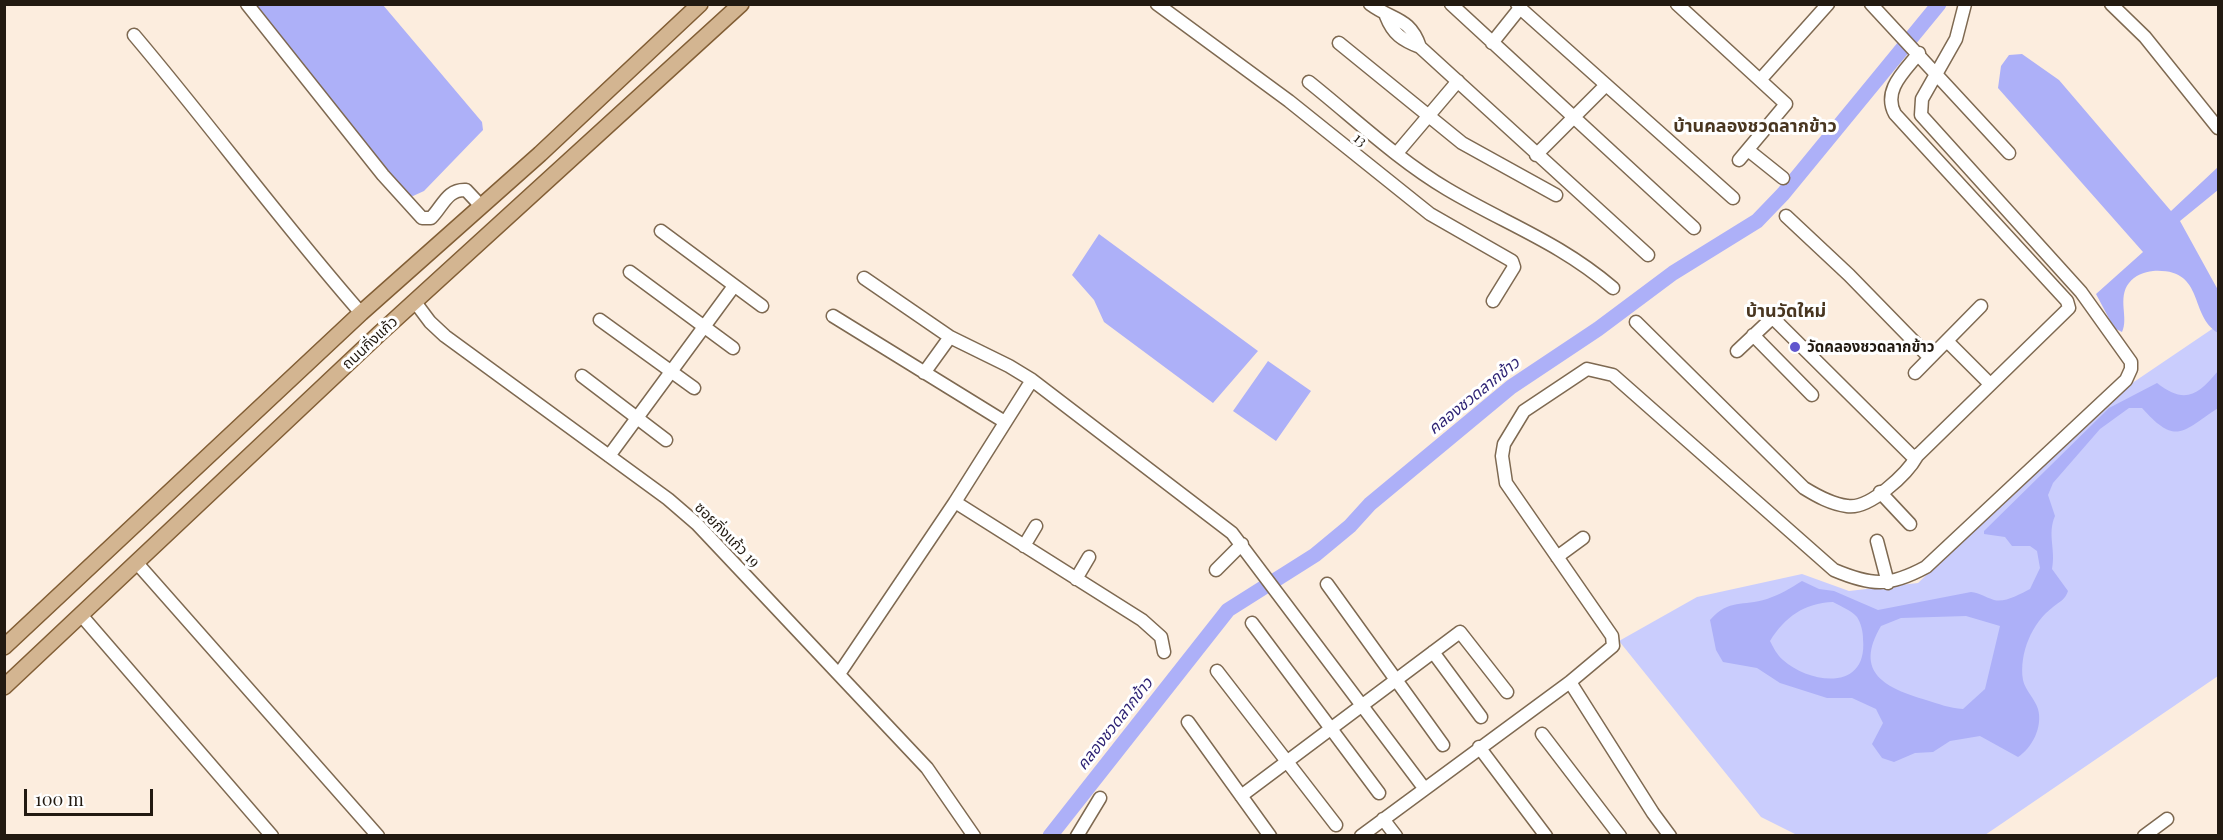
<!DOCTYPE html>
<html>
<head>
<meta charset="utf-8">
<style>
  body { margin:0 }
  #map { position:relative; width:2223px; height:840px; overflow:hidden; background:#fcedde; font-family:"Playfair Display",serif }
  canvas { display:block }
  .frame { position:absolute; inset:0; border:6px solid #221a11; pointer-events:none }
  .scale { position:absolute; left:24px; top:789px; width:129px; height:27px; box-sizing:border-box; border:3px solid #221a11; border-top:0; padding-left:8px; font-size:18px; line-height:21px; white-space:nowrap; color:#221a11; -webkit-text-stroke:4px #fff; paint-order:stroke }
</style>
</head>
<body>
<div id="map">
<canvas width="2223" height="840"></canvas>
<div class="frame"></div>
<div class="scale">100 m</div>
</div>
<script>
const g = document.querySelector('canvas').getContext('2d');
g.lineJoin = 'round';
function paint(path, color) { g.fillStyle = color; g.fill(path, 'evenodd'); }
function strokePath(path, color, width, dash) { g.strokeStyle = color; g.lineWidth = width; g.lineCap = dash ? 'butt' : 'round'; g.setLineDash(dash || []); g.stroke(path); }
function write(font, color, halo, rows, align = 'center') {
  g.font = font + ' "Playfair Display","Noto Sans Thai",serif'; g.lineWidth = 6; g.setLineDash([]); g.textBaseline = 'middle'; g.strokeStyle = halo; g.fillStyle = color; for (const [text, x, y, turn = 0] of rows) {
    g.save(); g.translate(x, y); g.rotate((+turn || 0) * Math.PI / 180); g.textAlign = isNaN(turn) ? turn : align; if (halo) g.strokeText(text, 0, 0); g.fillText(text, 0, 0); g.restore();
  }
}
paint(new Path2D(`
  M2218 325V676L1985 835H1797L1761 817 1619 641 1697 597 1802 574 1849 591 1918 583 2119 392Z`), '#cacdfd');
paint(new Path2D(`
  M254 5H383L482 122 483 130 424 191 413 196 407 195Z
  M2022 54 2059 80 2171 211 2218 167V190L2180 221 2218 290V333C2188 315 2206 268 2153 271 2144 272 2135 275 2129 283 2117 298 2129 318 2122 332L2114 328 2096 294 2143 252 1998 88 2001 66 2009 55Z
  M1099 234 1258 351 1213 403 1104 322 1094 300 1072 275Z
  M1268 361 1311 391 1276 441 1233 411Z
  M2218 371V408C2182 432 2176 446 2142 408H2129L2100 429 2053 483 2048 495 2055 516C2047 534 2056 550 2052 569L2068 591C2065 600 2060 601 2053 607 2032 623 2019 653 2023 680 2025 690 2035 699 2038 709 2043 727 2032 748 2018 757L1980 736 1950 741 1933 752 1915 753 1894 762 1882 758 1872 744 1883 723 1876 709 1852 698H1827L1780 683 1757 668 1723 662 1716 650 1710 620C1730 598 1742 607 1767 599 1779 595 1791 588 1802 581L1819 589 1834 591 1878 610 1971 592C1980 593 1985 597 1994 600 2005 603 2020 594 2030 589L2040 568 2037 551 2030 546H2012L2005 537 1984 534V531L2109 408 2157 383C2185 405 2198 395 2218 371ZM1833 602C1840 606 1851 610 1857 617 1861 623 1863 632 1863 639 1868 692 1810 684 1783 660 1777 655 1773 647 1770 641 1785 617 1804 603 1833 602ZM1966 616 2000 626 1985 689 1963 709C1949 708 1939 704 1926 700 1886 688 1853 673 1881 626L1901 618Z`), '#adb0f8');
strokePath(new Path2D(`
  M1050 836 1228 610 1315 555 1350 526 1370 504 1511 387 1598 329 1673 273 1757 221 1783 194 1939 4`), '#adb0f8', 15);
const minor = new Path2D(`
  M247 4 383 175 422 218H431C443 206 447 189 466 190L481 206
  M1157 4 1289 101 1430 214 1512 261 1514 267 1493 301
  M1370 4C1393 21 1410 17 1420 47
  M1451 4 1694 228
  M1677 4 1786 104 1739 160
  M1871 4 2009 153
  M2111 4 2145 37 2218 128
  M1520 8 1733 198
  M1386 16C1393 34 1402 40 1420 47L1648 255
  M134 35C211 126 282 223 361 313
  M1339 43 1462 143 1556 195
  M1492 43 1520 8 1517 4
  M1760 80 1828 4
  M1309 82C1354 118 1398 160 1447 189 1506 224 1559 242 1613 288
  M1748 150 1783 178
  M1397 153 1458 81
  M1536 155 1605 86
  M1786 216 1849 275 1930 358
  M661 231 762 306
  M630 272 733 348
  M864 278 950 337 1009 366 1032 380 1232 533 1424 788
  M415 302 430 322 445 336 668 499 697 524 927 768 974 836
  M833 316 1000 419
  M600 320 694 388
  M1636 322 1804 488C1817 496 1831 504 1847 506 1869 510 1907 474 1917 456L2069 308 2067 301 1895 114C1882 90 1905 71 1919 53
  M1753 335 1812 395
  M1947 341 1989 383
  M1737 351 1771 319 1775 320 1911 455 1917 456
  M924 373 950 337
  M1915 373 1981 306
  M582 376 666 440
  M609 456 734 286
  M1880 492 1910 524
  M955 502 1142 620 1161 637 1164 652
  M1877 541 1888 583
  M1024 546 1036 526
  M1557 557 1583 538
  M136 562 378 836
  M1216 570 1242 544
  M1076 579 1089 557
  M1327 584 1443 745
  M81 615 272 836
  M1252 623 1379 793
  M1433 652 1481 717
  M1217 671 1336 825
  M839 674 955 502 1032 380
  M1570 682 1653 813 1670 836
  M1188 722 1270 836
  M1542 734 1620 836
  M1479 747 1546 836
  M1241 796 1460 632 1507 692
  M1383 819 1396 836
  M1077 836 1100 798
  M1361 836 1570 682 1613 646 1612 636 1506 483 1502 456 1504 444 1524 411 1587 369 1613 375 1834 570C1872 586 1889 587 1926 567L2126 380 2131 369V362L2081 292 1921 115 1922 99 1956 39 1965 4
  M2144 836 2167 819`);
const major = new Path2D(`
  M4 647 361 313 540 154 700 4
  M4 687 379 334 741 4`);
strokePath(minor, '#7e6951', 15);
strokePath(major, '#825e35', 18);
strokePath(minor, '#fff', 12);
strokePath(major, '#d3b591', 15);
for (const [x, y, r, color] of [
  [1795,347,6,"#6056ce"]
]) { const dot = new Path2D(); dot.arc(x, y, r, 0, 2 * Math.PI); g.fillStyle = color; g.fill(dot); strokePath(dot, '#fff', 2); }
write('15px', '#221a11', '#fff', [
  ["13",1360,140,40],
  ["ถนนกิ่งแก้ว",370,343,-43],
  ["ซอยกิ่งแก้ว 19",727,535,45]
]);
write('bold 15px', '#221a11', '#fff', [
  ["วัดคลองชวดลากข้าว",1807,347]
], 'left');
write('italic 16px', '#2e2374', '#fff', [
  ["คลองชวดลากข้าว",1474,396,-39],
  ["คลองชวดลากข้าว",1115,724,-52]
]);
write('bold 18px', '#493620', '#fff', [
  ["บ้านคลองชวดลากข้าว",1755,126],
  ["บ้านวัดใหม่",1786,311]
]);
</script>
</body>
</html>
